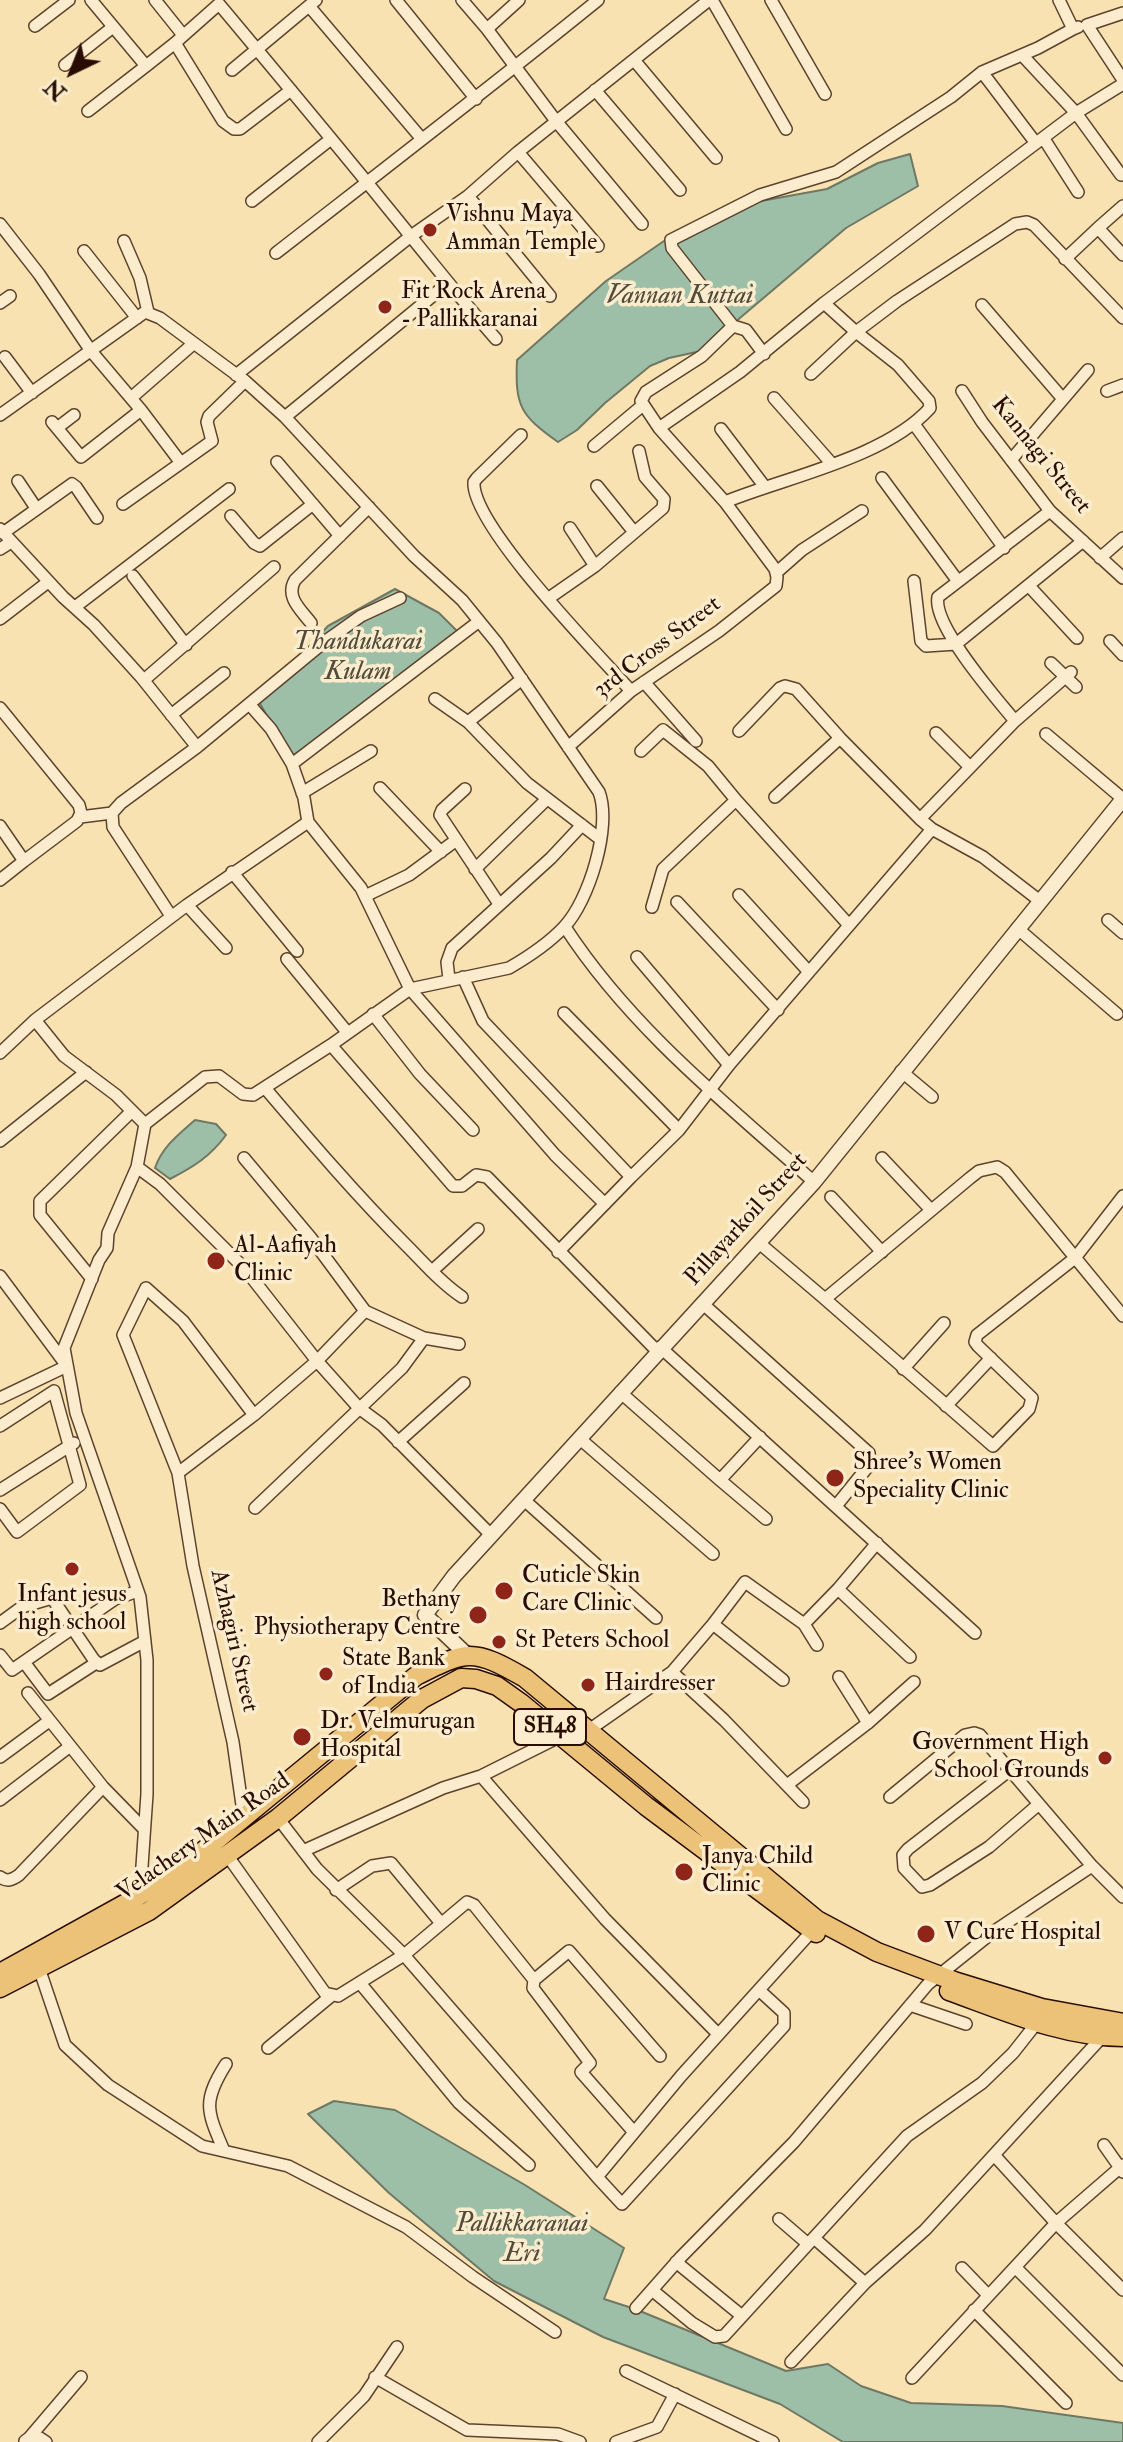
<!DOCTYPE html>
<html>
<head>
<meta charset="utf-8">
<style>
  body { margin:0 }
  #map { position:relative; width:1123px; height:2442px; overflow:hidden; background:#f8e2b1; font-family:"IM FELL Double Pica",serif }
  canvas { display:block }
  .north { position:absolute; left:32px; top:32px; width:80px; height:80px; -webkit-text-stroke:6px #faeccc; paint-order:stroke; rotate:223deg; font-size:22px; font-weight:700; line-height:32px; text-align:center; color:#290d03 }
  .north::after { content:''; display:block; margin:auto; width:28px; height:36px; background:#290d03; clip-path:polygon(50% 0,100% 100%,50% 72%,0 100%) }
</style>
</head>
<body>
<div id="map">
<canvas width="1123" height="2442"></canvas>
<div class="north">N</div>
</div>
<script>
const g = document.querySelector('canvas').getContext('2d');
g.lineJoin = 'round';
function paint(path, color) { g.fillStyle = color; g.fill(path, 'evenodd'); }
function strokePath(path, color, width, dash) { g.strokeStyle = color; g.lineWidth = width; g.lineCap = dash ? 'butt' : 'round'; g.setLineDash(dash || []); g.stroke(path); }
function write(font, color, halo, rows, align = 'center') {
  g.font = font + ' "IM FELL Double Pica",serif'; g.lineWidth = 7; g.setLineDash([]); g.textBaseline = 'middle'; g.strokeStyle = halo; g.fillStyle = color; for (const [text, x, y, turn = 0] of rows) {
    g.save(); g.translate(x, y); g.rotate((+turn || 0) * Math.PI / 180); g.textAlign = isNaN(turn) ? turn : align; if (halo) g.strokeText(text, 0, 0); g.fillText(text, 0, 0); g.restore();
  }
}
const water = new Path2D(`
  M910 154 918 186 846 228 701 351 669 358 650 366 605 403 577 430 558 442C520 415 515 406 517 360L606 281 677 232 728 207 827 189 878 163Z
  M395 589 439 613 458 632 449 646 291 757 259 702 328 626Z
  M195 1120 216 1124 226 1135C210 1157 193 1167 170 1179L155 1168C162 1147 179 1134 195 1120Z
  M334 2101 395 2110 525 2185 624 2248 604 2299 635 2309 786 2371 828 2364 861 2386 911 2403 1002 2406 1123 2423V2442H843L780 2404 603 2337 494 2281 389 2193 308 2114Z`);
paint(water, '#9ebfa7');
strokePath(water, '#6f7865', 2);
const minor = new Path2D(`
  M91 0 146 66 175 43
  M155 0 183 35
  M396 0 476 99
  M462 0 487 29 556 121 642 224
  M712 0 786 129
  M771 0 825 94
  M1059 0 1073 29 1078 27
  M309 6 421 138
  M1123 13 1087 25 1123 80
  M35 26 69 0
  M487 29 519 0
  M634 60 716 158
  M65 65 113 27
  M232 70 316 0
  M982 72 1035 142
  M291 90 240 129H234L223 121 175 43 219 4C275 71 332 139 387 207 423 251 458 296 496 339
  M595 90 680 190
  M88 111 146 66
  M1044 139 1078 192
  M518 152 598 246
  M1121 175 1076 113 1123 84
  M468 196 550 296
  M252 201 331 139
  M1123 206 1098 228 1123 255
  M0 224 39 274 91 351 141 410 81 457 52 422
  M124 241 140 278 148 312
  M84 251 137 318
  M276 253C384 169 492 86 598 0
  M1065 259 1098 228
  M0 303 10 296
  M982 305 1063 399
  M733 326 746 330 764 354
  M5 357 32 393
  M811 374 856 332 824 303 1076 113 1022 55
  M236 375 411 236 468 196 518 152 709 0
  M962 391 982 422 1050 511 1123 578
  M1107 391 1123 385
  M131 398 193 344
  M774 398 832 464
  M0 415 145 312 160 318 245 381 285 417 414 556 462 600 497 643 599 792C612 826 589 901 564 927 549 943 528 957 509 968L410 989 331 1045 253 1095 243 1094 219 1076 205 1077 145 1124 137 1167 108 1233 107 1248 99 1260 64 1348 76 1413 140 1597 147 1660V1794L140 1895
  M285 417 447 284
  M914 424 1004 548
  M57 428 74 415
  M659 428 740 372 824 303
  M721 429 765 487
  M521 435 477 478 474 482C471 525 599 655 631 691
  M594 446 643 405
  M1011 460 1088 370
  M277 462 340 536
  M181 463 212 441 207 422 209 416 245 381
  M882 478 957 580
  M18 481 36 508
  M597 486 634 532
  M725 502 659 428 641 401 646 392 702 356 733 326 672 248 671 240 760 195 836 172 951 97 982 72 1038 48 1073 29
  M123 504 181 463 141 410
  M231 516 254 543 260 546 313 504
  M570 528 595 566
  M0 529 63 597 94 625 141 677 197 747
  M3 533 72 484 76 487 97 518
  M0 549 11 542
  M1100 558 1123 538
  M776 573 802 550 862 511
  M133 576 186 645
  M914 581 921 641 926 646 956 644 1083 541
  M1029 586 1077 638
  M549 598 595 566 663 508 664 499 645 477 639 451
  M75 607 229 489
  M0 619 48 582
  M311 623C301 610 285 597 295 580L369 507
  M1110 641 1123 655
  M1051 663 1076 687
  M144 680 274 567
  M644 682 696 741
  M435 699 468 722 527 783 600 839
  M250 705 271 729 292 764 304 798 308 822 361 888 410 989 555 1155 605 1204
  M0 708 79 805 81 813 77 821 24 861 0 826
  M171 715 224 673
  M1015 721 1071 672
  M468 722 522 679
  M739 731 780 688 785 686 796 689 840 738 920 819 932 829 983 857 1040 901
  M936 733 970 767
  M1046 734 1123 799
  M568 747 631 691 719 631 776 586 777 577 775 569 725 502C786 477 885 458 930 408L929 401 898 365 856 332 897 301 1015 224 1027 222 1034 225 1123 318
  M641 751 663 730 708 766 736 800
  M292 764 478 622
  M380 788 441 852
  M465 789 442 810 440 815 499 904
  M302 793 371 751
  M775 797 840 738
  M80 817 112 813
  M920 819 1015 721C996 698 932 625 938 597L1050 511
  M475 869 547 799
  M232 872 297 951
  M0 880 24 861
  M739 895 809 972
  M365 896 409 875 455 841
  M677 902 778 1010
  M187 905 226 948
  M652 907 663 869 736 800 848 924
  M171 916 113 827 112 813 121 803 197 747 323 643 361 616 400 598
  M1108 920 1123 933
  M565 927C630 1027 725 1103 814 1182
  M1017 928 1117 1014
  M637 957 729 1065
  M287 959 347 1032
  M463 977 483 1021 631 1177 558 1252
  M449 979 447 962 452 948 551 858 582 825
  M564 1013 679 1130
  M373 1014 420 1074 473 1130
  M331 1045 453 1186H462L476 1175 487 1177 657 1351
  M0 1053 35 1020
  M901 1071 932 1097
  M265 1088C311 1142 357 1196 407 1246 425 1264 441 1283 462 1297
  M145 1124 116 1095 64 1056 35 1020 187 905 308 822
  M0 1141 86 1072
  M244 1158 311 1238 365 1311 424 1338
  M882 1158 931 1210
  M137 1167 160 1184 245 1269 317 1361 359 1408 382 1425 491 1535
  M631 1177 679 1130 729 1065 932 829
  M831 1197 882 1252
  M758 1242 825 1299 970 1178 979 1171 997 1167 1005 1172 1123 1316
  M432 1271 478 1229
  M0 1276 67 1366 0 1398
  M92 1279 40 1215V1201L132 1111
  M825 1299 993 1446 1029 1409 1032 1398 978 1346 975 1342 977 1335 1075 1258 1123 1196
  M702 1303 869 1453 870 1464 836 1506
  M660 1347 975 1633
  M903 1369 944 1323
  M620 1392 720 1480 760 1437
  M946 1406 991 1358
  M254 1415 317 1361 365 1311
  M0 1426 54 1391 80 1485 17 1532 0 1509
  M579 1438 713 1554
  M398 1442 464 1383
  M178 1473 254 1415 183 1321 146 1288 123 1335 178 1473 193 1566 233 1742 244 1819
  M720 1480 766 1519
  M0 1490 74 1443
  M523 1499 656 1618
  M255 1508 402 1368 424 1338 459 1344
  M838 1589 910 1657
  M0 1623 22 1607 52 1598 94 1660 100 1665 145 1641
  M713 1624 783 1680
  M804 1624 838 1589 877 1543
  M0 1655 12 1670 115 1599 138 1591
  M24 1662 48 1694 96 1663
  M672 1672 713 1624 745 1582 804 1624 817 1645
  M839 1677 868 1723
  M28 1693 103 1787 143 1828
  M0 1757 49 1721
  M1010 1770 908 1849 903 1855 904 1868 922 1887 930 1885 989 1847 1039 1804
  M481 1776 605 1919 718 2034
  M787 1785 868 1723 914 1682
  M890 1797 965 1735 974 1733 980 1735 1092 1866 1123 1897
  M0 1800 69 1747
  M278 1818 317 1869 404 1955 467 1902 474 1905 534 1980 569 1951 660 2056
  M303 1851 443 1788 481 1776 561 1736 589 1730 672 1672 724 1720 803 1802
  M227 1855 325 1993 338 1996 404 1955 597 2177 681 2076 812 1931
  M0 1877C7 1882 12 1880 19 1875L103 1787
  M336 1890 372 1866 391 1863 440 1922
  M39 1968 65 2045 108 2085 202 2146 288 2166 406 2227 473 2277 555 2332
  M534 1980 533 1988 590 2063 581 2072 633 2131
  M360 1983 459 2103 529 2165
  M910 2005 966 2024
  M268 2048 331 1996
  M1104 2145 1123 2172
  M224 2151C207 2111 202 2102 226 2064
  M994 2155 1056 2223 1123 2165
  M597 2177 622 2204 784 2026V2013L760 1991
  M779 2219 808 2244
  M814 2238 865 2283
  M676 2262 742 2316
  M962 2268 987 2294
  M1016 2268 1123 2375
  M652 2290 692 2323 715 2337 724 2336 907 2136 982 2083 1013 2053 1039 2020
  M636 2308 681 2257 794 2142 928 1984 993 1932 1092 1866
  M974 2310 1066 2403
  M791 2362 865 2283 925 2230 1102 2037
  M626 2371 773 2442
  M375 2377 467 2430 558 2434 580 2442
  M912 2378 1056 2223 1123 2290
  M29 2438 81 2377
  M25 2441 29 2438H40L46 2442
  M318 2442 364 2396 397 2347
  M616 2442 657 2427 675 2394`);
const tertiary = new Path2D(`
  M466 1654 425 1615 454 1576 814 1182 1123 799`);
const primary = new Path2D(`
  M0 1973 137 1897 180 1870 416 1676C467 1650 473 1648 525 1678L817 1920 877 1952 954 1981 1042 2008 1123 2023
  M0 1988 149 1911 278 1818 422 1699 461 1678 476 1679 497 1686 521 1703 646 1806 816 1933
  M949 1991C1005 2011 1063 2037 1123 2037`);
strokePath(minor, '#5d422e', 14);
strokePath(tertiary, '#5d422e', 17);
strokePath(primary, '#290d03', 21);
strokePath(minor, '#faeccc', 11);
strokePath(tertiary, '#faeccc', 14);
strokePath(primary, '#ecc178', 18);
for (const [x, y, r, color] of [
  [430,230,8,"#8f2418"],
  [385,307,8,"#8f2418"],
  [216,1261,10,"#8f2418"],
  [835,1478,10,"#8f2418"],
  [72,1569,8,"#8f2418"],
  [504,1591,10,"#8f2418"],
  [478,1615,10,"#8f2418"],
  [499,1642,8,"#8f2418"],
  [326,1674,8,"#8f2418"],
  [588,1685,8,"#8f2418"],
  [302,1737,10,"#8f2418"],
  [1105,1758,8,"#8f2418"],
  [684,1872,10,"#8f2418"],
  [926,1934,10,"#8f2418"]
]) { const dot = new Path2D(); dot.arc(x, y, r, 0, 2 * Math.PI); g.fillStyle = color; g.fill(dot); strokePath(dot, '#faeccc', 3); }
for (const [x, y, w] of [
  [550,1727,72]
]) { const box = new Path2D(); box.roundRect(x - w / 2, y - 18, w, 36, 6); g.fillStyle = '#faeccc'; g.fill(box); strokePath(box, '#290d03', 2); }
write('bold 22px', '#290d03', null, [
  ["SH48",550,1727]
]);
write('24px', '#290d03', '#faeccc', [
  ["Vishnu Maya",446,216],
  ["Amman Temple",446,244],
  ["Fit Rock Arena",401,293],
  ["- Pallikkaranai",401,321],
  ["Al-Aafiyah",234,1247],
  ["Clinic",234,1275],
  ["Shree's Women",853,1464],
  ["Speciality Clinic",853,1492],
  ["Cuticle Skin",522,1577],
  ["Care Clinic",522,1605],
  ["Infant jesus",72,1596,"center"],
  ["high school",72,1624,"center"],
  ["Bethany",460,1601,"right"],
  ["Physiotherapy Centre",460,1629,"right"],
  ["St Peters School",515,1642],
  ["State Bank",342,1660],
  ["of India",342,1688],
  ["Hairdresser",604,1685],
  ["Dr. Velmurugan",320,1723],
  ["Hospital",320,1751],
  ["Government High",1089,1744,"right"],
  ["School Grounds",1089,1772,"right"],
  ["Janya Child",702,1858],
  ["Clinic",702,1886],
  ["V Cure Hospital",944,1934]
], 'left');
write('24px', '#290d03', '#faeccc', [
  ["Kannagi Street",1040,456,51],
  ["3rd Cross Street",658,648,-37],
  ["Pillayarkoil Street",747,1220,-48],
  ["Azhagiri Street",233,1641,77],
  ["Velachery Main Road",204,1838,-35]
]);
write('italic 26px', '#524b3c', '#faeccc', [
  ["Vannan Kuttai",680,297],
  ["Thandukarai",358,643],
  ["Kulam",358,673],
  ["Pallikkaranai",522,2225],
  ["Eri",522,2255]
]);
</script>
</body>
</html>
